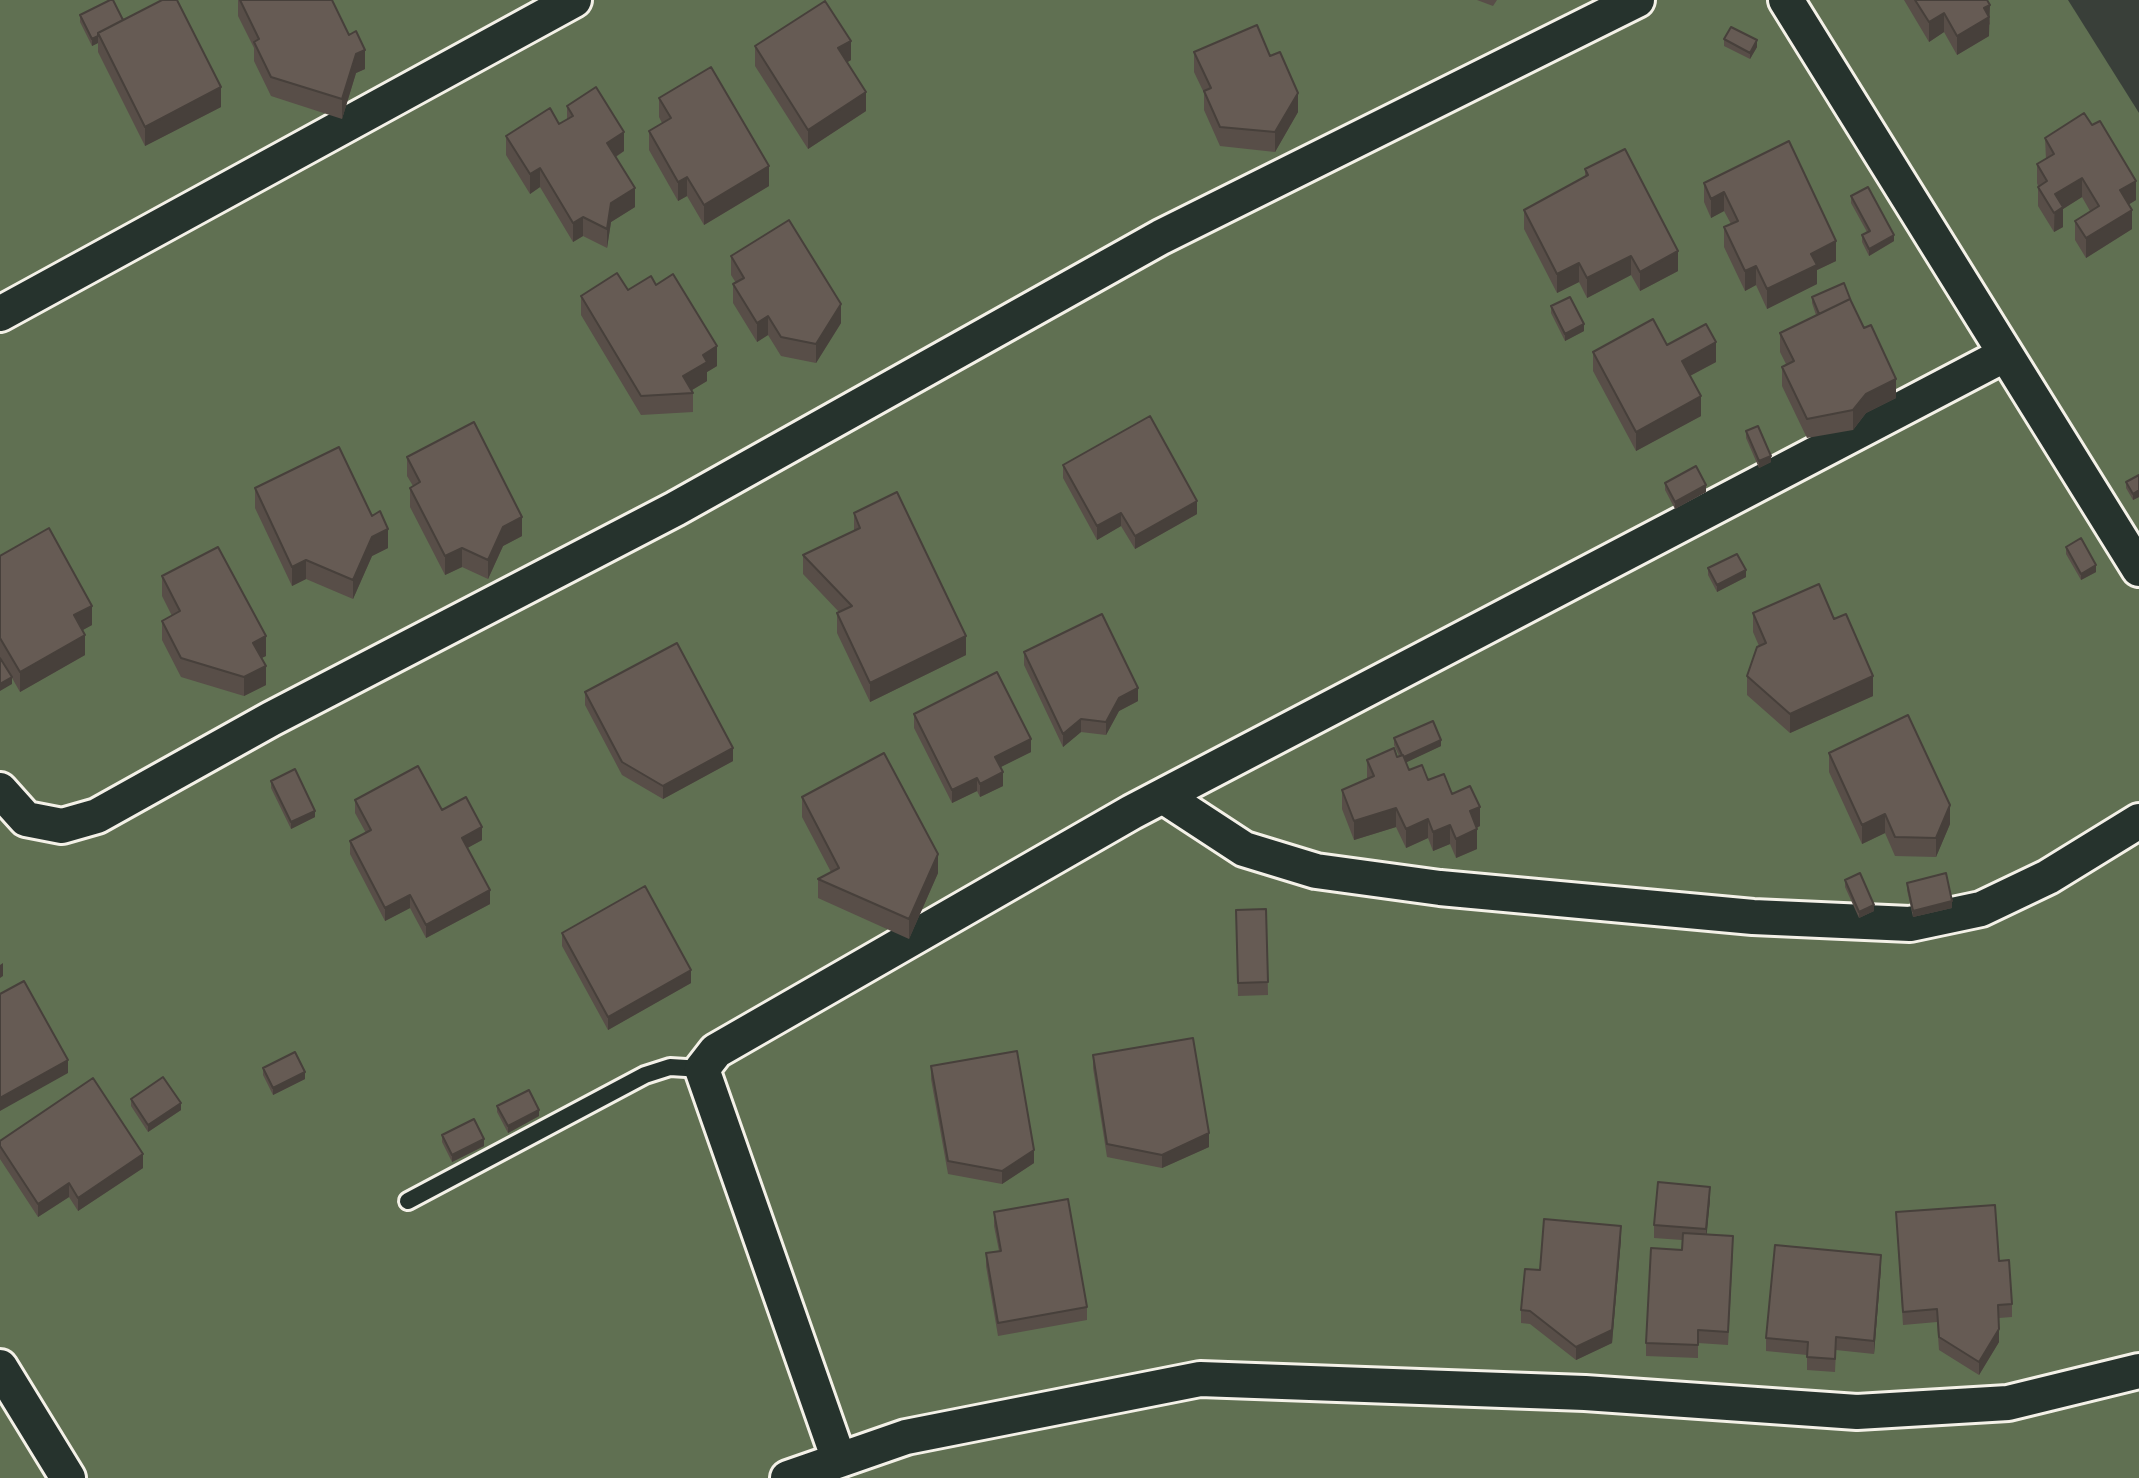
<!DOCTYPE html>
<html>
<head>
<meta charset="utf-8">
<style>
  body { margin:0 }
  canvas { display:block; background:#393f39 }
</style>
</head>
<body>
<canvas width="2139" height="1478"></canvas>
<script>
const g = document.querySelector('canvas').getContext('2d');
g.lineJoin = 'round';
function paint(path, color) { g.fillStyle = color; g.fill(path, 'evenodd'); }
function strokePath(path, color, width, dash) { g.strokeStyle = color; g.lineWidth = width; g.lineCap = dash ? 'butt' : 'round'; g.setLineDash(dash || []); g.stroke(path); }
paint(new Path2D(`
  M0 0H2068L2139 113V1478H0Z`), '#607052');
const service = new Path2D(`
  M408 1201 645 1075 670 1067 702 1069`);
const minor = new Path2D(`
  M1786 0 2139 569
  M0 314 574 0
  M0 790 26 819 62 826 97 816 271 719 675 509 1161 237 1637 0
  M1163 796 1244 849 1316 871 1440 888 1753 917 1910 924 1981 909 2048 877 2139 821
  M0 1367 68 1478
  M839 1460 702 1069 716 1051 1132 812 2004 355
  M788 1478 906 1437 1200 1379 1585 1393 1857 1412 2008 1403 2139 1371`);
strokePath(service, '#f4f1e8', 22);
strokePath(minor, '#f4f1e8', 40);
strokePath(service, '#26332d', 16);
strokePath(minor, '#26332d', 34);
paint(new Path2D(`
  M238 0H332L365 69 356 73 342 119 271 96 254 61V48L238 16Z
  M1477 0H1497L1493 6Z
  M1904 0H1987L1990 24 1989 25V36L1957 55 1944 32 1929 42Z
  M80 15 123 20 221 107 145 146 98 52V43L92 46 80 22Z
  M1724 39 1757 47 1750 59 1724 46Z
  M755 46 851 60 847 62 866 111 808 149 755 66Z
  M1194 52 1270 56 1298 112 1275 152 1220 146 1204 110V93L1194 72Z
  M659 98 769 186 704 225 687 196 678 201 649 150V131L662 123 659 117Z
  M567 106 624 151 616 157 635 207 611 222 607 248 583 236 573 242 540 187 530 194 506 155V136L559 124 567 119Z
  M2045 138 2136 200 2129 204 2132 229 2086 258 2075 240V221L2090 211 2082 197 2063 209V227L2054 232 2038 206V186L2037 183V164L2046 159Z
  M1789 141 1836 261 1817 270V284L1767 309 1756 285 1745 291 1724 247V227L1731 224 1724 211 1711 218 1704 202V183Z
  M1585 169 1678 271 1640 291 1631 275 1587 298 1579 282 1557 293 1524 229V210L1585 177Z
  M1851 196 1894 241 1869 256 1862 242V235L1867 232 1851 203Z
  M731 256 841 323 816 363 781 356 768 335 757 342 733 303V284L736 283 731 275Z
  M656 285 717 366 707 372V381L692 390 693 393V412L641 415 581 315V296L628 290Z
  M1812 297 1851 302 1896 398 1866 413 1853 430 1807 438 1782 386V367L1786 364 1780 352V333L1816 315 1812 303Z
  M1551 306 1584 331 1565 341 1551 313Z
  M1667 345 1716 362 1690 376 1701 416 1636 451 1593 371V352Z
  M1746 431 1771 462 1759 468 1746 438Z
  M407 457 522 536 503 546 488 579 462 567 445 575 410 507V488L413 486 407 476Z
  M1063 465 1197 514 1135 549 1121 526 1097 540 1063 478Z
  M2139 475V497L2133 500 2126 488V482Z
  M1665 483 1706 492 1675 509 1665 490Z
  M255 488 372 516 388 548 372 556 353 599 306 579 292 586 255 508Z
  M854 513 966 655 870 702 837 633V613L839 612 803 574V555L854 531Z
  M2066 547 2096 572 2081 580 2066 554Z
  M0 556 92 625 82 630 85 655 20 692 12 678V684L0 658Z
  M1708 568 1746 577 1717 592 1708 575Z
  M162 576 266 656 261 658 266 685 244 696 181 677 162 640V621L172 616 162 596Z
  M1753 613 1834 619 1873 696 1790 733 1747 695V676L1759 646 1753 632Z
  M1024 652 1138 701 1119 711 1106 735 1081 732 1063 747 1024 665Z
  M585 692 733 761 663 799 622 775 585 705Z
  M914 714 1031 752 1000 767 1003 786 980 797 977 791 952 803 914 728Z
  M1394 738 1441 746 1406 762 1409 770 1452 794 1480 826 1477 828V849L1456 858 1450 844 1433 851 1428 838 1406 848 1396 827 1354 840 1342 809V790L1367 779V760L1399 756 1394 745Z
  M1829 753 1950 824 1936 857 1895 856 1885 833 1862 844 1829 772Z
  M271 781 315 817 291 829 271 788Z
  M802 797 938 873 909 939 818 898V879L831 872 802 817Z
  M355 800 442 810 482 840 467 848 490 904 426 938 410 908 385 921 350 854V841L366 833 355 813Z
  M1845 880 1874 911 1859 918 1845 887Z
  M1907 883 1952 908 1913 917 1907 890Z
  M1266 909 1268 995 1238 996 1236 910Z
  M562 933 691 983 608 1030 562 946Z
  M1093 1055 1209 1147 1162 1168 1107 1157 1093 1068Z
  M931 1066 1034 1163 1002 1184 948 1174 931 1079Z
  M263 1068 305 1079 273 1095 263 1075Z
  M131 1099 181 1110 148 1132 131 1106Z
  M497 1106 539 1116 508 1133 497 1112Z
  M442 1135 484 1146 452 1162 442 1142Z
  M0 1141 143 1168 78 1211 69 1197 38 1217 0 1159Z
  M1710 1200 1706 1234 1733 1249 1728 1345 1698 1343V1358L1646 1356V1343L1682 1250V1240L1654 1238V1225Z
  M994 1212 1087 1307V1320L998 1336 986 1266V1253L999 1251 994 1226Z
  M1896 1212 1999 1261 2012 1304V1317L1999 1318V1342L1979 1375 1939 1350 1937 1322 1903 1325Z
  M1621 1239 1612 1343 1576 1360 1530 1324 1521 1323V1310L1540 1270Z
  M1881 1268 1874 1354 1836 1350 1835 1372 1807 1370V1355L1766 1351V1338Z`), '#584e48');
paint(new Path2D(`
  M1990 5 1989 36 1957 55V36L1984 8Z
  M1944 13V32L1929 42V22Z
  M98 36V43L92 46V39Z
  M1757 40V47L1750 59V53Z
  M851 41V60L838 68V48Z
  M365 50V69L356 73 342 119V99L356 54Z
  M221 87V107L145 146V127Z
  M866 92V111L808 149V130Z
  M1298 93V112L1275 152V132Z
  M624 132V151L607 162V143Z
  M769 166V186L704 225V205Z
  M540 168V187L530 194V174Z
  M687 177V196L678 201V182Z
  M2082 178V197L2063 209V227L2054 232 2055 194Z
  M2136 181V200L2120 210V190Z
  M635 188V207L611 222 607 248V229L611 203Z
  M1724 192V211L1711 218V199Z
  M2132 210V229L2086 258V238Z
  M583 217V236L573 242V223Z
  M1894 235V241L1869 256V249Z
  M1836 241V261L1817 270V284L1767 309V289L1811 254Z
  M1678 251V271L1640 291V272Z
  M1631 256V275L1587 298V278Z
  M1579 263V282L1557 293V274Z
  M1756 266V285L1745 291V271Z
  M841 304V323L816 363V344Z
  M768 316V335L757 342V323Z
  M1584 324V331L1565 341V334Z
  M1716 342V362L1682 380V361Z
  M717 346V366L707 372V381L687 393 683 376 703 355Z
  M1896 379V398L1866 413 1853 430V410L1866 394Z
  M1701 396V416L1636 451V432Z
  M1771 456V462L1759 468V461Z
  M1706 485V492L1675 509V502Z
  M2139 490V497L2133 500V494Z
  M1197 501V514L1135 549V536Z
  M1121 513V526L1097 540V526Z
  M522 517V536L503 546 488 579V560L503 527Z
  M388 529V548L372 556 353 599V580L372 537Z
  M462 548V567L445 575V556Z
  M306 560V579L292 586V567Z
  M2096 565V572L2081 580V574Z
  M1746 570V577L1717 592V585Z
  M92 606V625L74 635V615Z
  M85 635V655L20 692V672Z
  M266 636V656L253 662V643Z
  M966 636V655L870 702V683Z
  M266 666V685L244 696V677Z
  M1873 676V696L1790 733V714Z
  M12 677V684L0 691V684Z
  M1138 688V701L1119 711 1106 735V722L1119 698Z
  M1081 719V732L1063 747V734Z
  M1031 739V752L995 770V757Z
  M1441 740V746L1403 764V757Z
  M733 748V761L663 799V786Z
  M1003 772V786L980 797V784Z
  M977 778V791L952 803V790Z
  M1950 805V824L1936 857V838Z
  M1480 807V826L1470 830V811Z
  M1396 808V827L1354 840V821Z
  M315 811V817L291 829V822Z
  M1885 814V833L1862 844V825Z
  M1428 819V838L1406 848V829Z
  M1450 825V844L1433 851V832Z
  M482 827V840L462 851V838Z
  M1477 829V849L1456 858V839Z
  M938 854V873L909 939V919Z
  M490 890V904L426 938V925Z
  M410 895V908L385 921V908Z
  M1952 901V908L1913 917V911Z
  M1874 905V911L1859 918V912Z
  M3 963V976L0 978V965Z
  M691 970V983L608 1030V1017Z
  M68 1060V1073L0 1111V1098Z
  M305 1072V1079L273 1095V1088Z
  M181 1103V1110L148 1132V1125Z
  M539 1110V1116L508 1133V1126Z
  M1209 1133V1147L1162 1168V1155Z
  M484 1139V1146L452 1162V1155Z
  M1034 1150V1163L1002 1184V1171Z
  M143 1154V1168L78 1211V1198Z
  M69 1183V1197L38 1217V1204Z
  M1710 1187V1200L1706 1242V1229Z
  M1621 1226V1239L1612 1343 1576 1360V1347Z
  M1881 1255V1268L1874 1354V1341Z
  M1999 1329V1342L1979 1375V1362Z`), '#47403b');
const building = new Path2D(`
  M110 0H113L123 20 98 33V36L92 39 80 15Z
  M162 0H177L221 87 145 127 98 33Z
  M240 0H332L349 35 356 31 365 50 356 54 342 99 271 77 254 42 259 39Z
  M1915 0H1987L1990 5 1984 8 1989 17 1957 36 1944 13 1929 22Z
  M825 1 851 41 838 48 866 92 808 130 755 46Z
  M1257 25 1270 56 1280 52 1298 93 1275 132 1220 127 1204 91 1211 88 1194 52Z
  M1731 27 1757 40 1750 53 1724 39Z
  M711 67 769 166 704 205 687 177 678 182 649 131 671 118 659 98Z
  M596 87 624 132 607 143 635 188 611 203 607 229 583 217 573 223 540 168 530 174 506 136 550 108 559 124 573 116 567 106Z
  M2084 113 2092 125 2100 121 2136 181 2120 190 2132 210 2086 238 2075 221 2099 206 2082 178 2055 194 2063 207 2054 213 2038 187 2047 181 2037 164 2054 154 2045 138Z
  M1789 141 1836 241 1811 254 1817 265 1767 289 1756 266 1745 271 1724 227 1738 221 1724 192 1711 199 1704 183Z
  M1625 149 1678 251 1640 272 1631 256 1587 278 1579 263 1557 274 1524 210 1588 175 1585 169Z
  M1868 187 1894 235 1869 249 1862 235 1870 231 1851 196Z
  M789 220 841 304 816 344 781 337 768 316 757 323 733 284 744 278 731 256Z
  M617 273 628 290 651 276 656 285 673 274 717 346 703 355 707 362 683 376 693 393 641 396 581 296Z
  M1844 283 1851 301 1850 299 1819 314 1812 297Z
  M1570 297 1584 324 1565 334 1551 306Z
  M1850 299 1864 328 1871 325 1896 379 1866 394 1853 410 1807 419 1782 367 1794 361 1780 333Z
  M1653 319 1667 345 1706 324 1716 342 1682 361 1701 396 1636 432 1593 352Z
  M1150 416 1197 501 1135 536 1121 513 1097 526 1063 465Z
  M474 422 522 517 503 527 488 560 462 548 445 556 410 488 420 482 407 457Z
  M1758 426 1771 456 1759 461 1746 431Z
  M339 447 372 516 380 511 388 529 372 537 353 580 306 560 292 567 255 488Z
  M1696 466 1706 485 1675 502 1665 483Z
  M2139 475V490L2133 494 2126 482Z
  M897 492 966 636 870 683 837 613 852 606 803 555 860 528 854 513Z
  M49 528 92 606 74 615 85 635 20 672 0 638V556Z
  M2081 538 2096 565 2081 574 2066 547Z
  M218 547 266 636 253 643 266 666 244 677 181 658 162 621 180 611 162 576Z
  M1737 554 1746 570 1717 585 1708 568Z
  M1819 584 1834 619 1846 614 1873 676 1790 714 1747 676 1757 647 1766 643 1753 613Z
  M1102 614 1138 688 1119 698 1106 722 1081 719 1063 734 1024 652Z
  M677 643 733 748 663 786 622 762 585 692Z
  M0 658 12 677 0 684Z
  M997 672 1031 739 995 757 1003 772 980 784 977 778 952 790 914 714Z
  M1908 715 1950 805 1936 838 1895 837 1885 814 1862 825 1829 753Z
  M1433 721 1441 740 1404 757 1403 755H1402L1394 738Z
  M1394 748 1397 757 1403 755 1409 770 1422 765 1428 780 1444 774 1452 794 1470 786 1480 807 1470 811 1477 829 1456 839 1450 825 1433 832 1428 819 1406 829 1396 808 1354 821 1342 790 1374 776 1367 760Z
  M884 753 938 854 909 919 818 879 839 868 802 797Z
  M418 766 442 810 466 797 482 827 462 838 490 890 426 925 410 895 385 908 350 841 371 830 355 800Z
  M295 769 315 811 291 822 271 781Z
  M1860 873 1874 905 1859 912 1845 880Z
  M1946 873 1952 901 1913 911 1907 883Z
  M645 886 691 970 608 1017 562 933Z
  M1266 909 1268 982 1238 983 1236 910Z
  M24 981 68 1060 0 1098V994Z
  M1193 1038 1209 1133 1162 1155 1107 1144 1093 1055Z
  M1017 1051 1034 1150 1002 1171 948 1161 931 1066Z
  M295 1052 305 1072 273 1088 263 1068Z
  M163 1077 181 1103 148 1125 131 1099Z
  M93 1078 143 1154 78 1198 69 1183 38 1204 0 1146V1141Z
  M529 1090 539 1110 508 1126 497 1106Z
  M474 1119 484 1139 452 1155 442 1135Z
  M1658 1182 1710 1187 1706 1229 1654 1225Z
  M1068 1199 1087 1307 998 1323 986 1253 1001 1251 994 1212Z
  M1995 1205 1999 1261 2009 1260 2012 1304 1998 1305 1999 1329 1979 1362 1939 1337 1937 1309 1903 1312 1896 1212Z
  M1544 1219 1621 1226 1612 1330 1576 1347 1530 1311 1521 1310 1525 1269 1540 1270Z
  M1683 1233 1733 1236 1728 1332 1698 1330V1345L1646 1343 1651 1248 1682 1250Z
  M1775 1245 1881 1255 1874 1341 1836 1337 1835 1359 1807 1357 1808 1342 1766 1338Z`);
paint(building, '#665b54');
strokePath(building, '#47403b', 2);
</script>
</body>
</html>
